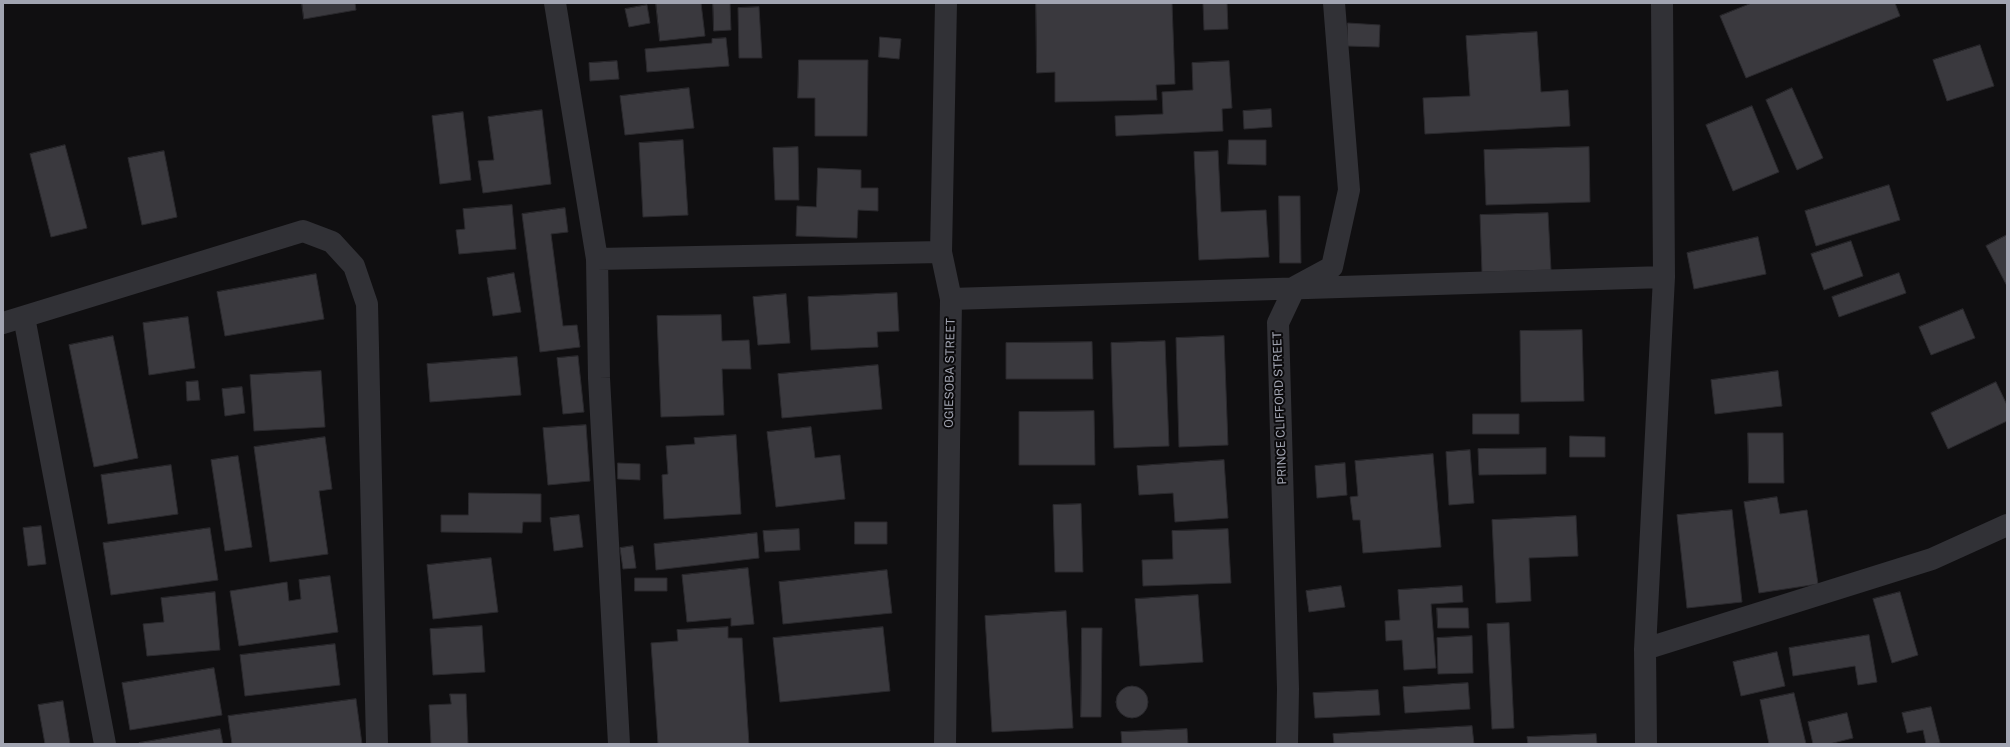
<!DOCTYPE html>
<html>
<head>
<meta charset="utf-8">
<style>
  body { margin:0 }
  #map { position:relative; width:2010px; height:747px; overflow:hidden; background:#100f11; font-family:"Public Sans",sans-serif }
  canvas { display:block }
  .frame { position:absolute; inset:0; border:4px solid #a1a4b1; pointer-events:none }
</style>
</head>
<body>
<div id="map">
<canvas width="2010" height="747"></canvas>
<div class="frame"></div>
</div>
<script>
const g = document.querySelector('canvas').getContext('2d');
g.lineJoin = 'round';
function paint(path, color) { g.fillStyle = color; g.fill(path, 'evenodd'); }
function strokePath(path, color, width, dash) { g.strokeStyle = color; g.lineWidth = width; g.lineCap = dash ? 'butt' : 'round'; g.setLineDash(dash || []); g.stroke(path); }
function write(font, color, halo, rows, align = 'center') {
  g.font = font + ' "Public Sans",sans-serif'; g.lineWidth = 4; g.setLineDash([]); g.textBaseline = 'middle'; g.strokeStyle = halo; g.fillStyle = color; for (const [text, x, y, turn = 0] of rows) {
    g.save(); g.translate(x, y); g.rotate((+turn || 0) * Math.PI / 180); g.textAlign = isNaN(turn) ? turn : align; if (halo) g.strokeText(text, 0, 0); g.fillText(text, 0, 0); g.restore();
  }
}
const building = new Path2D(`
  M302 3H355L356 10 304 19Z
  M656 3H701L705 36 660 41Z
  M713 3H730L731 30 714 31Z
  M1036 3H1172L1175 84 1156 85 1157 100 1055 102V72L1037 73Z
  M1198 3H1227L1228 29 1204 30 1203 4Z
  M1752 3H1895L1900 16 1746 78 1720 16Z
  M647 5 650 23 629 27 625 9Z
  M759 7 762 58H739L738 8Z
  M1348 23 1380 25 1379 47 1347 46Z
  M1537 32 1541 92 1568 90 1570 126 1425 134 1423 98 1470 96 1466 36Z
  M880 37 901 39 899 59 879 57Z
  M726 38 729 66 647 72 645 49 712 43V39Z
  M1980 45 1994 86 1947 101 1933 60Z
  M799 60H868L867 136H815V98H798Z
  M617 61 619 79 590 81 589 63Z
  M1229 61 1232 108 1222 109 1223 131 1116 136 1115 116 1163 114 1162 92 1193 90 1192 63Z
  M689 88 694 128 625 135 620 96Z
  M1792 88 1823 158 1797 170 1766 100Z
  M1752 106 1779 172 1733 191 1706 125Z
  M1271 109 1272 127 1244 129 1243 111Z
  M542 110 551 184 483 193 478 161 494 160 488 117Z
  M463 112 471 180 440 184 432 116Z
  M683 140 688 215 643 217 639 143Z
  M1229 140H1266V165L1228 164Z
  M65 145 87 228 51 237 30 154Z
  M798 147 799 200H775L773 148Z
  M1589 147 1590 202 1486 205 1484 150Z
  M164 151 177 217 142 225 128 158Z
  M1218 151 1221 212 1266 210 1269 257 1199 260 1194 152Z
  M818 168 861 170V188H878V211L858 210 857 238 796 236 797 206 816 207Z
  M1889 185 1900 220 1816 246 1805 211Z
  M1279 196H1300L1301 263H1280Z
  M512 205 516 249 459 254 456 230 465 229 463 209Z
  M565 208 568 232 551 234 563 326 577 325 580 347 540 352 522 214Z
  M1548 213 1551 270 1482 272 1480 215Z
  M2007 235V286L1986 246Z
  M1758 237 1766 274 1694 289 1687 253Z
  M1851 241 1863 276 1824 290 1811 254Z
  M514 273 521 312 493 316 487 278Z
  M1899 273 1906 293 1839 317 1832 297Z
  M316 274 324 319 225 336 217 292Z
  M897 293 899 331 877 332 878 347 811 350 808 297Z
  M786 294 790 343 758 345 753 297Z
  M1963 309 1975 338 1931 355 1919 327Z
  M721 315 722 341 749 340 751 369H722L724 415 661 417 657 316Z
  M188 317 195 368 149 375 143 323Z
  M1582 330 1584 401 1521 402 1520 331Z
  M113 336 138 458 94 467 69 345Z
  M1224 336 1228 445 1179 447 1176 338Z
  M1165 341 1169 446 1114 448 1111 343Z
  M1092 342 1093 379H1006V343Z
  M578 356 584 412 563 414 557 358Z
  M517 357 521 395 430 402 427 364Z
  M878 365 882 409 782 418 778 374Z
  M321 371 325 427 254 431 250 375Z
  M1778 371 1782 406 1715 414 1711 380Z
  M198 381 200 400 187 401 186 382Z
  M1996 382 2007 405V421L1948 449 1931 413Z
  M242 387 245 413 225 416 222 389Z
  M1094 411 1095 465H1019V412Z
  M1473 414H1519V434H1473Z
  M586 425 590 481 548 485 543 428Z
  M811 427 815 458 840 455 845 499 776 507 767 432Z
  M1748 433H1783L1784 483H1749Z
  M736 435 741 514 664 519 662 475 668 474 666 446 695 444 694 438Z
  M1570 436 1605 437V457H1570Z
  M325 437 332 489 319 491 328 554 270 562 254 447Z
  M1546 448V474L1479 475 1478 449Z
  M1470 450 1474 503 1449 505 1446 452Z
  M1433 454 1441 547 1363 553 1360 520H1353L1350 497 1358 496 1355 461Z
  M238 456 252 547 225 551 211 460Z
  M1224 460 1228 518 1175 522 1173 493 1139 495 1137 466Z
  M618 463 640 464V480L618 479Z
  M1345 463 1347 495 1317 498 1315 466Z
  M171 465 178 514 108 524 101 475Z
  M469 493 541 494V522H523L522 533 441 532V515H468Z
  M1777 497 1780 514 1807 510 1818 584 1759 593 1744 502Z
  M1081 504 1083 572H1055L1053 505Z
  M1732 510 1742 602 1687 608 1677 515Z
  M579 515 583 547 554 551 550 518Z
  M1576 516 1578 556 1529 558 1531 601 1496 603 1492 520Z
  M855 522H887V544H855Z
  M41 526 46 564 28 566 23 528Z
  M210 528 218 580 111 595 103 543Z
  M799 529 800 550 765 552 763 531Z
  M1228 529 1231 583 1143 586 1142 560 1173 559 1172 531Z
  M757 533 759 558 656 570 654 544Z
  M633 546 636 568 623 569 620 548Z
  M491 558 498 612 433 619 427 565Z
  M748 568 754 624 731 626V618L687 622 682 575Z
  M887 570 892 613 783 624 779 582Z
  M330 576 338 632 239 646 230 591 287 582 289 601 301 599 299 580Z
  M635 578H667V591H635Z
  M1341 586 1345 607 1309 612 1306 591Z
  M1462 586 1463 602 1431 604 1436 668 1404 670 1402 640 1386 641 1385 621 1400 620 1398 590Z
  M215 592 220 650 147 656 143 624 164 622 161 598Z
  M1900 592 1918 655 1892 663 1873 599Z
  M1198 595 1203 662 1140 666 1135 599Z
  M1437 608H1468L1469 628H1438Z
  M1066 611 1073 728 992 732 985 616Z
  M1509 623 1514 728 1492 729 1487 624Z
  M482 626 485 672 433 675 430 629Z
  M728 627V638H742L749 744H658L651 643 678 641 677 630Z
  M883 627 890 691 780 702 773 638Z
  M1082 628H1102L1101 717H1081Z
  M1869 635 1877 682 1858 685 1855 666 1793 676 1789 648Z
  M1472 636 1473 673 1438 674 1437 638Z
  M335 644 340 685 245 696 240 655Z
  M1777 652 1785 686 1741 696 1733 662Z
  M214 668 222 715 130 730 122 683Z
  M1468 683 1470 709 1405 713 1403 687Z
  M1116 702a16 16 0 1 1 32 0a16 16 0 1 1-32 0Z
  M1378 690 1380 715 1315 718 1313 693Z
  M1794 693 1806 744H1769L1760 700Z
  M450 694H466L468 744H431L429 705 451 704Z
  M356 699 362 744H232L228 716Z
  M63 701 70 744H45L38 705Z
  M1931 707 1940 743 1926 744 1923 730 1907 733 1902 713Z
  M1847 713 1853 738 1829 744H1813L1808 722Z
  M1472 726 1474 744H1334L1333 734Z
  M220 729 223 744H139V743Z
  M1187 729 1188 744H1122L1121 732Z
  M1596 734 1597 744H1528L1527 737Z`);
paint(building, '#3a393e');
strokePath(building, '#2a292d', 1);
strokePath(new Path2D(`
  M555 3 597 259 599 378 619 744
  M597 259 941 252
  M951 299 1664 277
  M24 317 105 744
  M3 323 303 231 332 242 354 266 367 304 377 744
  M1645 649 1932 559 2007 525
  M945 744 951 299 941 252 946 3
  M1287 744 1288 689 1278 323 1295 287 1332 267 1349 190 1334 3
  M1646 744 1645 649 1664 277 1662 3`), '#313136', 22);
write('12px', '#a1a4b1', '#0b0a0c', [
  ["OGIESOBA STREET",950,373,-89],
  ["PRINCE CLIFFORD STREET",1280,408,-92]
]);
</script>
</body>
</html>
